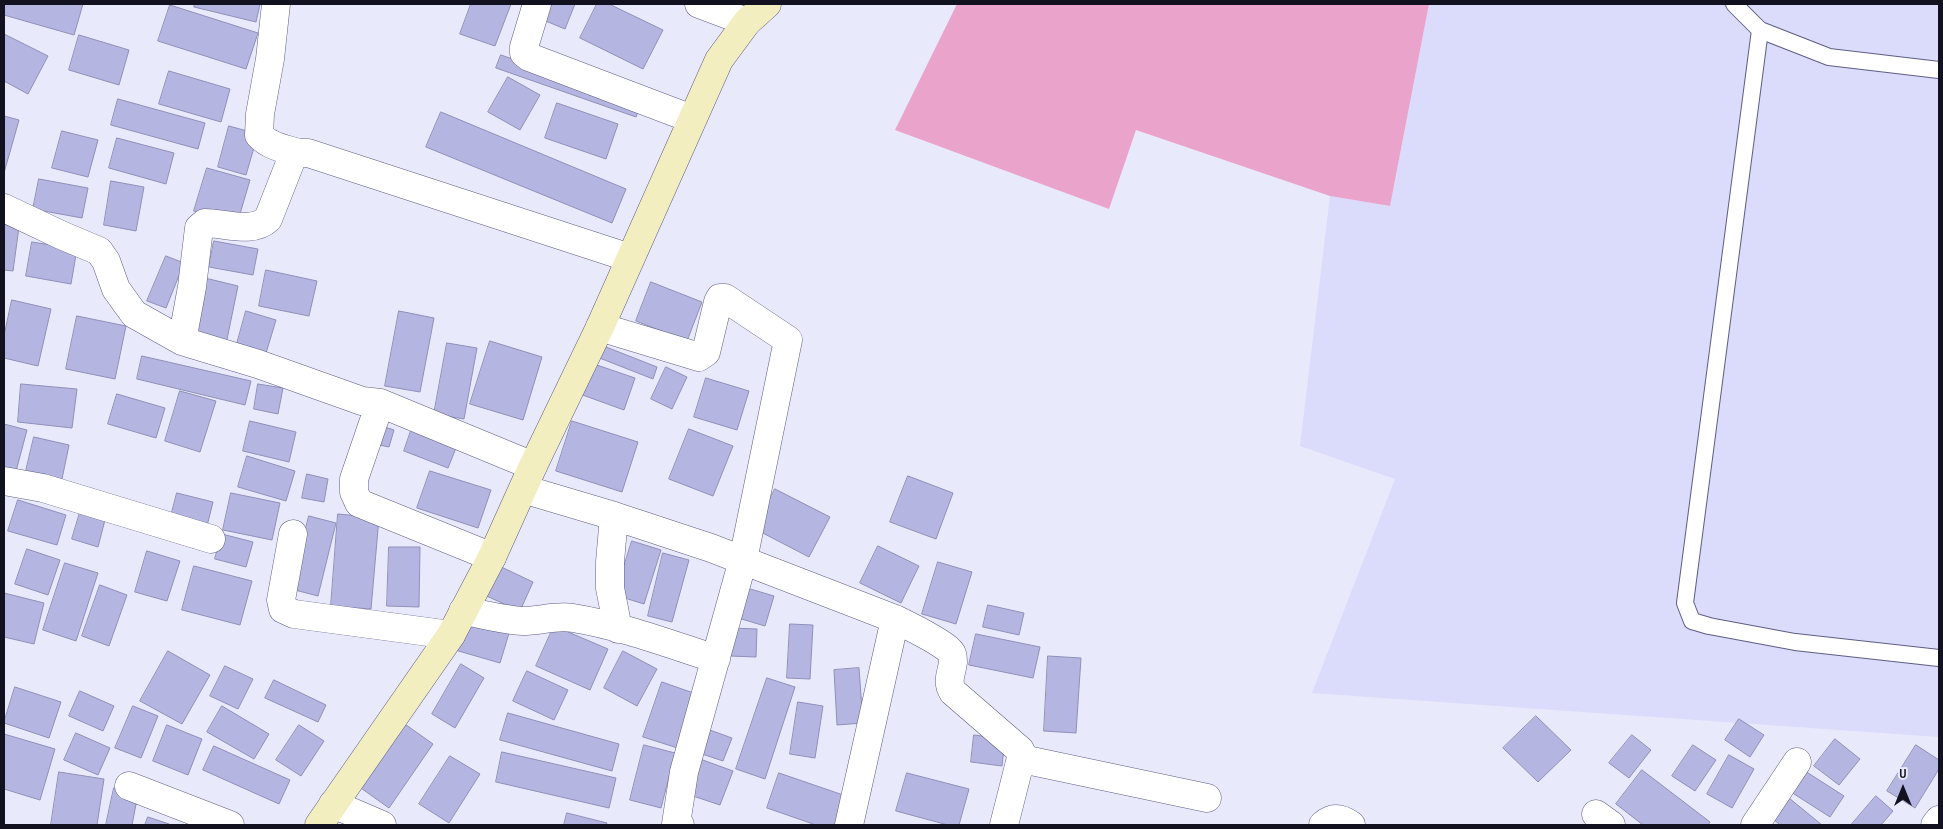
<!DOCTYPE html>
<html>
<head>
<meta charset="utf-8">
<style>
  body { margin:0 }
  #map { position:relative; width:1943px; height:829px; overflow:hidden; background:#e8e9fb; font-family:"Sofia Sans Condensed",sans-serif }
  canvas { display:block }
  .frame { position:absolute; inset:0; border:5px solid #111120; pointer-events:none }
  .north { position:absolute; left:1878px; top:764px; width:50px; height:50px; -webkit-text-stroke:4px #e8e9fb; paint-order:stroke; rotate:0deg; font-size:14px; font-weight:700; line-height:20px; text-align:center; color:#111120 }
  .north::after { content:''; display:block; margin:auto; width:18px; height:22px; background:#111120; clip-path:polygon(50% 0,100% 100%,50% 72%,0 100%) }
</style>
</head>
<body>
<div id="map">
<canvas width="1943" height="829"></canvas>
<div class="frame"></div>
<div class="north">U</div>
</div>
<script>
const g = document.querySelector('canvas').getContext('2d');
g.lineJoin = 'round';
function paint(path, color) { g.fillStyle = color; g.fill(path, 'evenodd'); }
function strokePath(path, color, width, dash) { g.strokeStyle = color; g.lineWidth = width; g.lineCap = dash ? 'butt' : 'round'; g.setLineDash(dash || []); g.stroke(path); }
paint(new Path2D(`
  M1429 4H1939V737L1312 693 1395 479 1300 446 1330 196 1390 206Z`), '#dbdbfb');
paint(new Path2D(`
  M957 4H1429L1390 206 1330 196 1136 130 1109 209 895 130Z`), '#eaa4cc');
const building = new Path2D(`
  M4 4H83L74 35 4 15Z
  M195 4H260L256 22 194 7Z
  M471 4H511L495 46 460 34Z
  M542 4H575L565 29 536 17Z
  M597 4H609L663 30 643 69 580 38Z
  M170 5 258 33 246 69 158 41Z
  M4 34 48 56 28 94 4 81Z
  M79 35 129 50 119 85 69 70Z
  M501 55 641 104 636 117 496 68Z
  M169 71 230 89 221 122 159 104Z
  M508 77 540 95 520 130 488 112Z
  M118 99 205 123 198 149 111 125Z
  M557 103 618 124 606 159 545 138Z
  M441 112 626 189 612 223 426 147Z
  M4 116 19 120 4 173Z
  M229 126 258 134 246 175 218 167Z
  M62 131 98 140 88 177 52 168Z
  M117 138 174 153 166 184 109 168Z
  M207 168 250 180 237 224 194 211Z
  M39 179 88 188 82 218 33 209Z
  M111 181 144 187 136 231 104 225Z
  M4 224 19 227 13 271 4 270Z
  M214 241 258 249 253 275 209 267Z
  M32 242 77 249 71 284 26 276Z
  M166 256 184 263 166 308 147 301Z
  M266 270 317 281 309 316 259 306Z
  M205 278 238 286 225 349 191 341Z
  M651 282 702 302 687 341 636 321Z
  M12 300 51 309 38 366 4 358V336Z
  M246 311 276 320 263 363 234 355Z
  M399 311 434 318 420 392 385 386Z
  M77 316 126 326 115 379 66 369Z
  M490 341 542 357 523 420 470 404Z
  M447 343 477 348 464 419 434 414Z
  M601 345 657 367 653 379 597 357Z
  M142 356 251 381 245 405 137 379Z
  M588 362 635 378 624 410 577 393Z
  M666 367 687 377 672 409 651 399Z
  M706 378 749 391 737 430 694 417Z
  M21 384 77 389 72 428 18 422Z
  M258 384 283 388 278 414 254 409Z
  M180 391 216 401 200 452 165 441Z
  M117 394 165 408 156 438 108 424Z
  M250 421 296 432 289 462 243 451Z
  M572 421 638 442 622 492 556 471Z
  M4 424 27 430 15 475 4 472Z
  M379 425 394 430 389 447 374 444Z
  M413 425 458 443 448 468 404 451Z
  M689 429 733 446 713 496 669 479Z
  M34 437 69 445 62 479 26 471Z
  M247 456 295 471 286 501 238 487Z
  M430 471 491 490 478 528 417 508Z
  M307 474 328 479 324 502 302 498Z
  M908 476 953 493 936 539 890 522Z
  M775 489 830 517 809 557 755 529Z
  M177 493 213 502 206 530 170 520Z
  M231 493 280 503 272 540 223 530Z
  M18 500 66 515 57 545 8 531Z
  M81 509 106 516 98 547 72 539Z
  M338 514 379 518 371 609 331 606Z
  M309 516 336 523 318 596 291 589Z
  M222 534 253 542 246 567 215 559Z
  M632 541 661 550 644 604 615 595Z
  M878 546 919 566 901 603 860 583Z
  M389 547H420L419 607 387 606Z
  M27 549 60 560 48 595 15 584Z
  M147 551 180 561 167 601 135 592Z
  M663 553 689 560 672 622 648 616Z
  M938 562 972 572 956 624 922 614Z
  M65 563 98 573 76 641 43 630Z
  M495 564 533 582 520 611 482 594Z
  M194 566 252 581 240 625 182 610Z
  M100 585 127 595 109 646 82 636Z
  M747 588 774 596 765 626 738 618Z
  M4 593 44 603 34 644 4 637Z
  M988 605 1024 613 1019 635 983 627Z
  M465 617 510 630 500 663 455 650Z
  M790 624 813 625 810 679 787 678Z
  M554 626 608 649 590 690 536 666Z
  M731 628 757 629 756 657 730 656Z
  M976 634 1040 647 1033 678 969 665Z
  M168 651 210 675 182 724 140 701Z
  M623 651 657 669 637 706 604 688Z
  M1048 656 1081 658 1076 733 1044 731Z
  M461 664 484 678 455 728 432 714Z
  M225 666 253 679 238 709 210 696Z
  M859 668 863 723 837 725 834 670Z
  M527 671 568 690 554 720 513 701Z
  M767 678 795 687 765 779 736 769Z
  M274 680 326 705 318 722 265 698Z
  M662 682 702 696 684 750 643 737Z
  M15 687 61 702 49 738 4 723Z
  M80 691 114 706 103 731 69 716Z
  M798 702 823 706 815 758 790 754Z
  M133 706 158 716 141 758 115 748Z
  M222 706 269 734 254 759 207 732Z
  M508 713 619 744 612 771 500 740Z
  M1536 716 1571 750 1538 782 1503 748Z
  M1739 719 1764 735 1750 757 1725 740Z
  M402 722 433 744 389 808 358 786Z
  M167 725 202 739 188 775 153 761Z
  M299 725 324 741 301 776 276 760Z
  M707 729 732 738 723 761 699 753Z
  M76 733 110 748 98 775 64 760Z
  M4 734 55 749 40 800 4 789Z
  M974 735 1005 739 1002 766 971 762Z
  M1632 735 1651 750 1629 778 1609 763Z
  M1835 739 1860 759 1839 785 1814 766Z
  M644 745 675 753 661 808 630 800Z
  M1693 745 1716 760 1695 791 1672 776Z
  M1916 745 1939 760V769L1915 808 1887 791Z
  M214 746 290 780 279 804 203 770Z
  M502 752 616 778 609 808 496 782Z
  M1729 755 1754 769 1732 808 1707 794Z
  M450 756 480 774 449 823 419 804Z
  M700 759 733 771 720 805 687 794Z
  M1642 770 1710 822 1708 825H1643L1616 804Z
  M1805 771 1844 796 1830 817 1791 792Z
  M59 772 104 779 97 825H51Z
  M779 773 846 796 835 825H816L767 808Z
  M907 773 969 789 959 825H948L896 811Z
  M114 788 138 794 132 825H106Z
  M1876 796 1893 811 1881 825H1851Z
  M1789 798 1822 825H1780L1772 818Z
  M567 813 607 823 606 825H564Z
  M148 817 172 825H145Z`);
paint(building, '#b4b5e1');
strokePath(building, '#8f8fb9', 1);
const lane = new Path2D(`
  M1734 4 1760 30 1829 57 1939 70
  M1760 30 1685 603 1692 621 1709 626 1795 642 1939 658`);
const street = new Path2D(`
  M276 4 270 59 260 114 259 135C269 146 285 149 299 153
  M537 4 524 47V53L529 57 692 119
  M699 4 747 22
  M4 208 61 235 99 251 106 261 116 289 134 314 182 341 258 364 362 401 380 403 533 466
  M600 327 699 357 706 352 718 302 720 298H725L788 340 743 560 684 772 676 824 680 825
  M182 341 192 287 199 228 205 223C225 223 252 234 268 219L292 158 299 153H308L630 258
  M380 403 354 479V492L359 503 492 557
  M4 481 43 488 211 539
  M523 489 614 516 711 548 895 619C905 624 949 645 952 654 953 655 953 660 953 662 952 673 946 681 953 692L1020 750 1022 754 1004 825
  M614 516 610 562V588L618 629
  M293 534 281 600 283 609 294 614 451 635
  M463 611C483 614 503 620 523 621 540 621 556 615 573 618 622 626 669 644 716 659
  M1022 759 1207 798
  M129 786 230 825
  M333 804 382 825
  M1596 814 1611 825
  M849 825 895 619
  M1323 825C1333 816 1341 818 1351 825
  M1755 825 1797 762
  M1935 825 1939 820`);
const secondary = new Path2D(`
  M319 825 451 635 492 557 533 466 600 327 719 60 747 22 767 4`);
strokePath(lane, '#5e5e85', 18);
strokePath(street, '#5e5e85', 29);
strokePath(secondary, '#5e5e85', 29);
strokePath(lane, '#fff', 16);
strokePath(street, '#fff', 28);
strokePath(secondary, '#f2eec0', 28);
</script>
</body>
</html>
